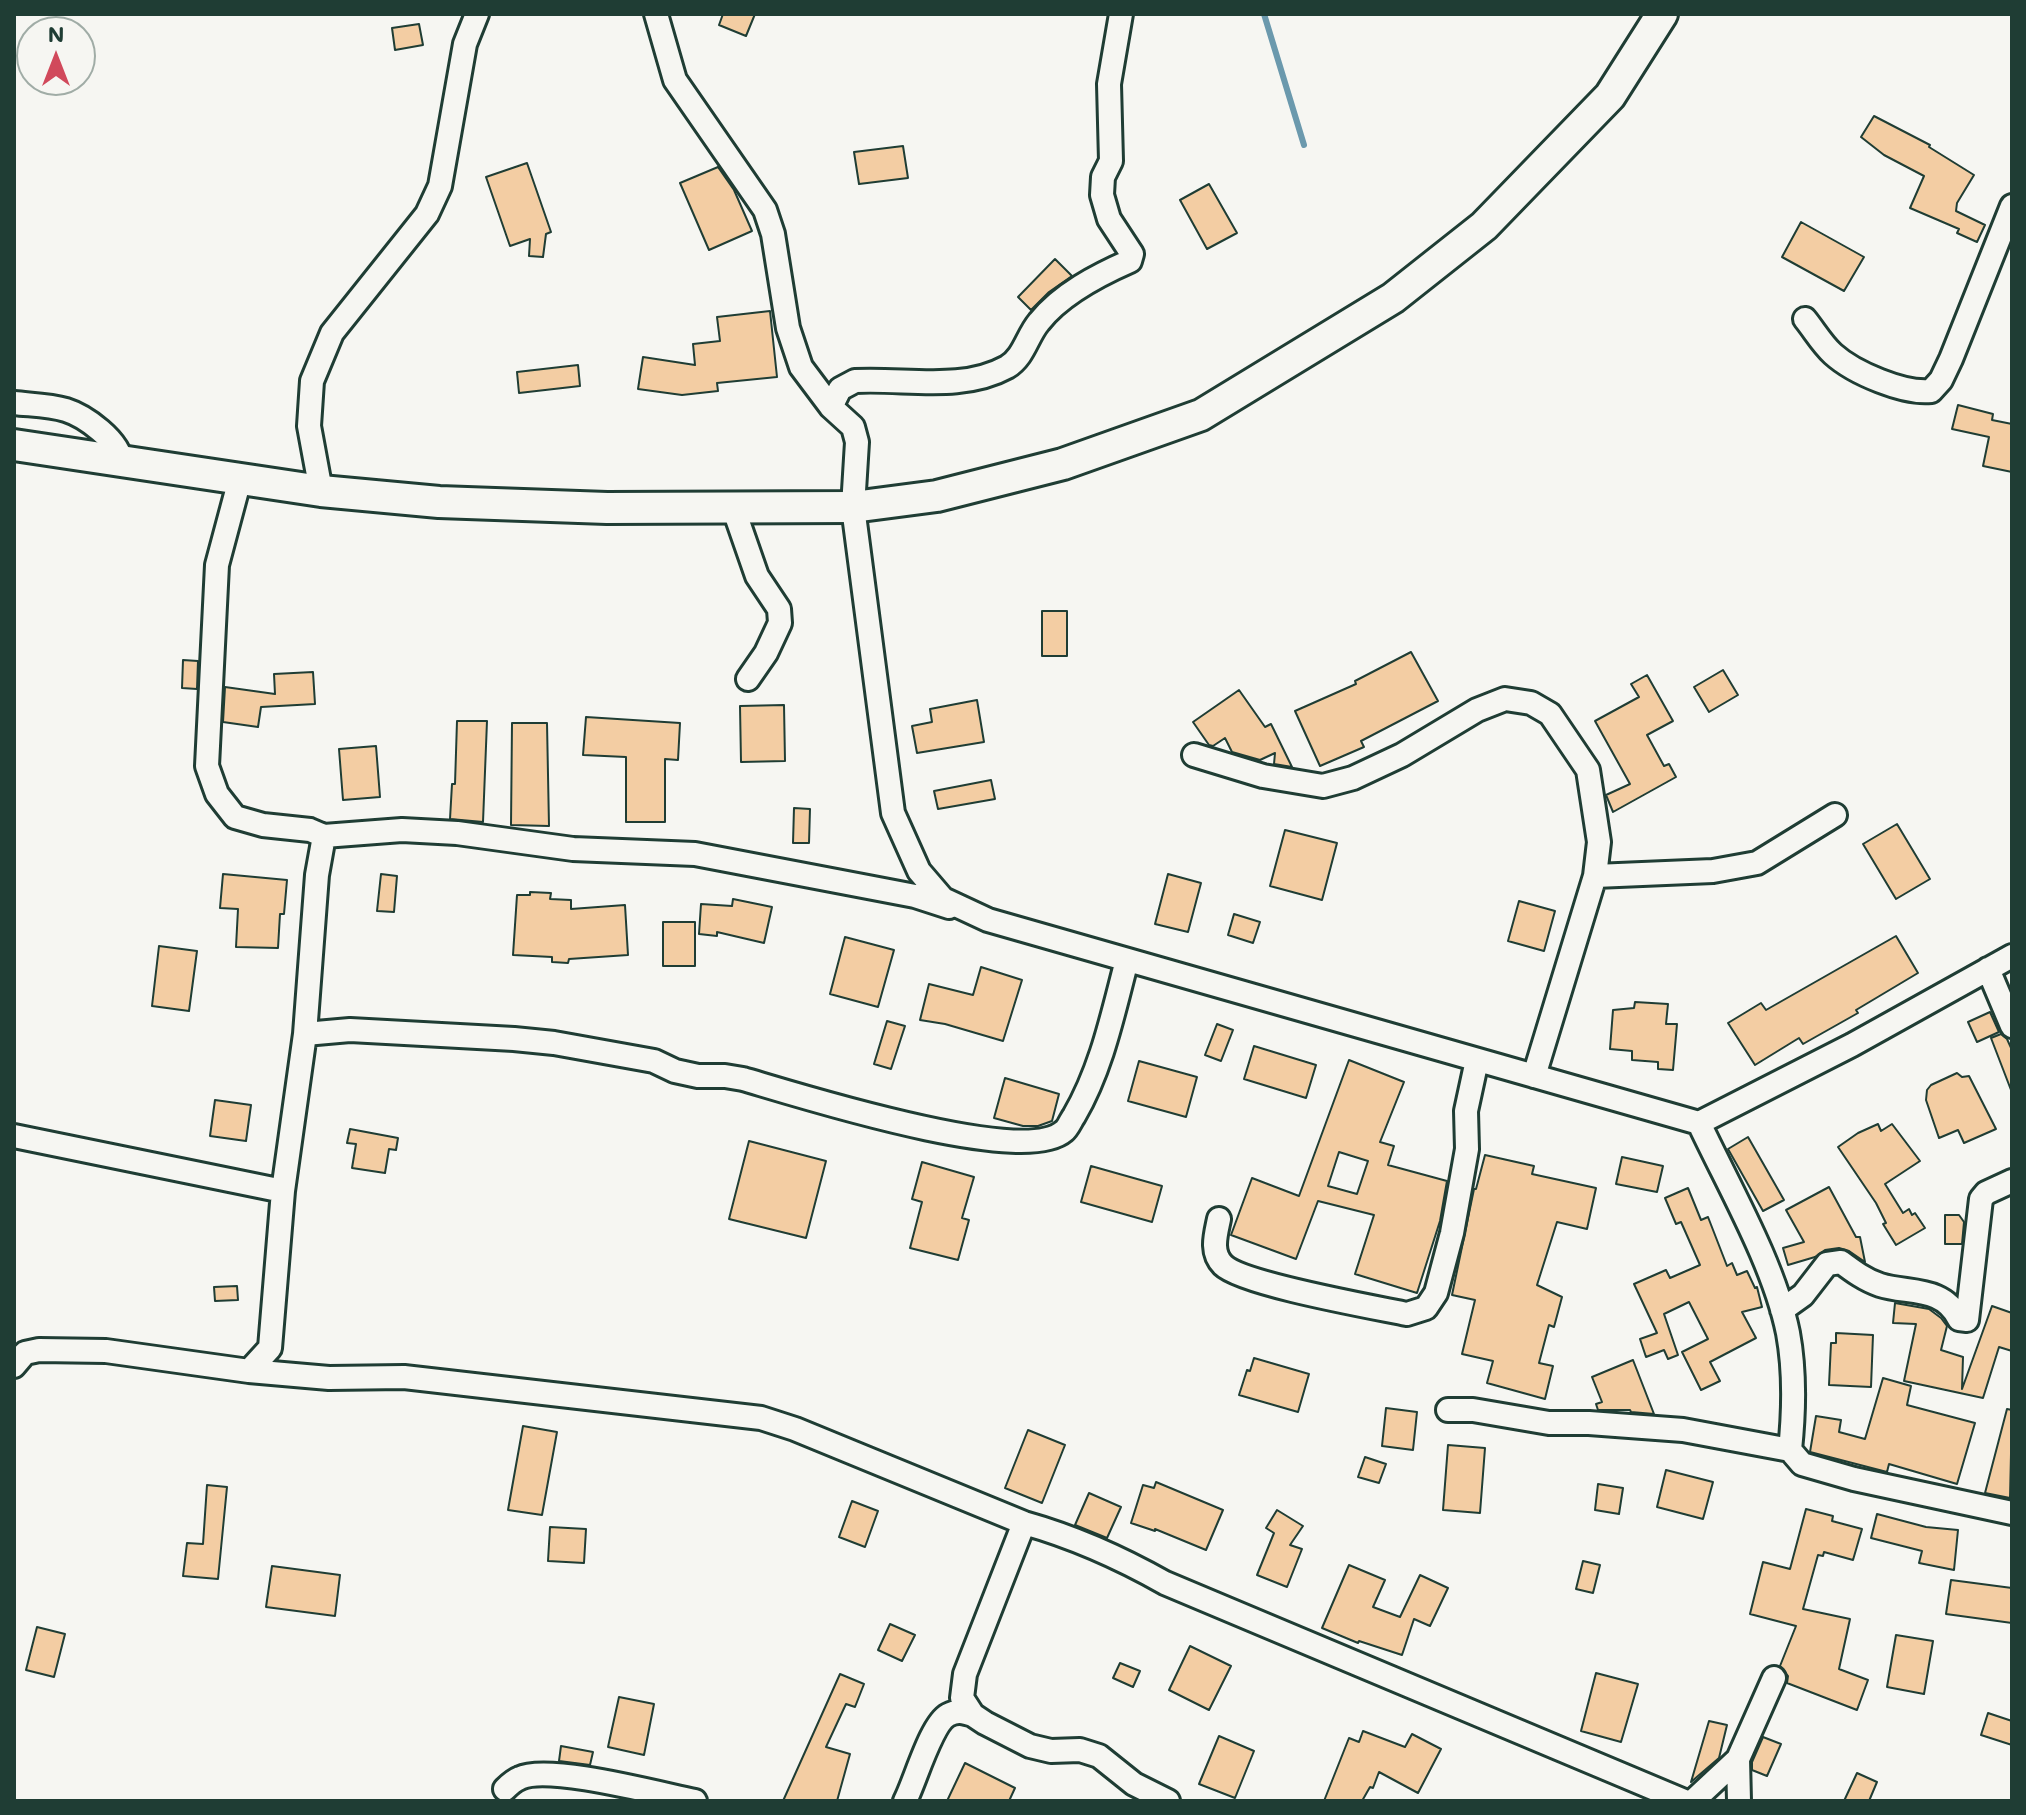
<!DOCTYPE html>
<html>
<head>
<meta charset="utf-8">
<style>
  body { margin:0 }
  #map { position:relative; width:2026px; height:1815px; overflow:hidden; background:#f6f6f2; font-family:Mali,sans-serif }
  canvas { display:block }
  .frame { position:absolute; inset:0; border:16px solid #1f3d34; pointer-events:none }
  .north { position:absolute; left:16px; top:16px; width:80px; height:80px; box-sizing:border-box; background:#f6f6f2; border:2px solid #a0aca6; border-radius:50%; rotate:0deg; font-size:22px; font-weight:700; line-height:32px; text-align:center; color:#1f3d34 }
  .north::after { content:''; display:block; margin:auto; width:28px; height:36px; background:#d1495b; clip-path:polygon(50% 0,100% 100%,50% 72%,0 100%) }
</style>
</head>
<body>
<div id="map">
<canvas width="2026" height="1815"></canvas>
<div class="frame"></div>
<div class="north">N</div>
</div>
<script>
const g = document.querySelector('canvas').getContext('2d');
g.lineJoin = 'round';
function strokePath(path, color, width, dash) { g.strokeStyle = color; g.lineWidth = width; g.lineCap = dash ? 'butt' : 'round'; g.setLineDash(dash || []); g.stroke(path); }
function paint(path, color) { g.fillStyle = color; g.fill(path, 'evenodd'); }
strokePath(new Path2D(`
  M1264 14 1304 145`), '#6b99ad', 6);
const building = new Path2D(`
  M723 14H755L746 36 719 25Z
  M419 24 423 45 395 50 392 28Z
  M1874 116 1930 145 1929 147 1974 175 1957 203 1956 211 1985 225 1977 242 1957 233 1959 229 1910 208 1924 176 1884 155 1861 137Z
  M903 146 908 178 859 184 854 152Z
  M527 163 551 232 546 234 543 257 529 256 530 239 510 246 486 177Z
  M718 167 734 190 752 231 709 250 680 183Z
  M1209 184 1237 233 1207 249 1180 200Z
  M1801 222 1864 257 1844 291 1782 257Z
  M1055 259 1072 276 1049 292 1031 310 1018 297Z
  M770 311 777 377 717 383 718 391 682 395 638 389 643 357 695 365 693 344 720 341 717 317Z
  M578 365 580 386 519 393 517 372Z
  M1958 405 1993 414 1992 420 2012 424V472L1983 466 1989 437 1952 429Z
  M1042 611H1067V656H1042Z
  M1411 652 1438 701 1361 741 1364 747 1320 766 1295 711 1356 684 1355 681Z
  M183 660 198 661 197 689 182 688Z
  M1723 670 1738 695 1709 712 1694 687Z
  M313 672 315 704 261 707 258 727 223 722 225 687 275 694 274 674Z
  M1647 675 1673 721 1647 735 1664 766 1669 764 1676 777 1613 812 1606 795 1630 784 1595 721 1639 697 1631 684Z
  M1239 690 1265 727 1271 724 1292 767 1274 764 1275 753 1260 760 1232 752 1225 738 1213 746 1209 745 1193 722Z
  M977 700 984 742 917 753 912 726 932 722 930 709Z
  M784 705 785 761 741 762 740 706Z
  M586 717 680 723 678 760 665 759V822H626V757L583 755Z
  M457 721H487L483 822 450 819 452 784H455Z
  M512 723H547L549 826 511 825Z
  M376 746 380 797 343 800 339 749Z
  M991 780 995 799 938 809 934 791Z
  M794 808 810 809 809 843H793Z
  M1897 824 1930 879 1896 899 1863 844Z
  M1285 830 1337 843 1322 900 1270 886Z
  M223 874 287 880 284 914H280L278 948 236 947 238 909 220 908Z
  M381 874 397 876 394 912 377 911Z
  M1168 874 1201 883 1188 932 1155 924Z
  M530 892 551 893 550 899 571 900V909L625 905 628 955 569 959 568 963 552 962V957L513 955 517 895H530Z
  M733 899 772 907 764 943 717 932V936L699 934 701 904 732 906Z
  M1519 901 1555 911 1544 951 1508 941Z
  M1234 914 1260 922 1253 943 1228 935Z
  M663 922H695V966H663Z
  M1896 936 1918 973 1856 1010 1858 1013 1803 1044 1799 1038 1755 1065 1728 1023 1761 1003 1766 1010Z
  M845 937 894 950 878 1007 830 994Z
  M159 946 197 951 189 1011 152 1006Z
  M981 967 1022 980 1003 1041 945 1024 920 1020 929 984 973 995Z
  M1635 1002 1668 1004 1666 1024H1677L1673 1070 1658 1069V1062L1632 1060V1051L1610 1049 1613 1010 1634 1008Z
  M1990 1012 1999 1032 1977 1042 1968 1022Z
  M887 1021 905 1026 891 1069 874 1064Z
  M1217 1024 1233 1030 1221 1061 1205 1055Z
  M2001 1034 2007 1039 2012 1050 2011 1090 1991 1038Z
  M1254 1046 1316 1065 1306 1098 1244 1079Z
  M1349 1060 1404 1082 1380 1142 1394 1146 1388 1165 1447 1181 1440 1221 1417 1293 1355 1274 1374 1215 1318 1201 1296 1259 1231 1235 1252 1178 1299 1196ZM1339 1152 1368 1161 1357 1194 1328 1186Z
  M1139 1061 1197 1077 1186 1117 1128 1101Z
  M1957 1073 1962 1077 1969 1076 1996 1129 1964 1143 1958 1130 1939 1138 1926 1100 1927 1090 1931 1085Z
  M1005 1078 1059 1094 1052 1121 1038 1126H1023L994 1118Z
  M215 1100 251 1105 246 1141 210 1136Z
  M1878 1124 1881 1131 1892 1124 1920 1161 1885 1184 1903 1213 1909 1209 1912 1215 1915 1213 1925 1228 1896 1245 1883 1224 1886 1223 1876 1203 1838 1147 1858 1133Z
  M350 1129 398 1138 396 1150 389 1149 385 1173 352 1168 356 1144 347 1143Z
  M1748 1137 1784 1200 1763 1211 1728 1149Z
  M749 1141 826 1161 806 1238 729 1219Z
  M1485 1155 1534 1166 1532 1174 1596 1188 1587 1229 1557 1222 1537 1285 1562 1297 1554 1327 1549 1325 1539 1363 1553 1366 1545 1399 1487 1383 1493 1361 1462 1354 1475 1300 1452 1295 1474 1189H1476Z
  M1622 1157 1663 1166 1657 1192 1616 1184Z
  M922 1162 974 1177 962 1218 969 1220 958 1260 910 1248 922 1202 912 1199Z
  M1091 1166 1162 1186 1152 1222 1081 1202Z
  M1829 1187 1856 1237H1860L1865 1262 1849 1251 1839 1248 1825 1250 1815 1257 1788 1265 1783 1248 1804 1242 1786 1210Z
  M1688 1188 1701 1220 1708 1217 1727 1266 1732 1263 1737 1275 1747 1271 1755 1288 1757 1287 1762 1307 1742 1312 1756 1338 1710 1362 1720 1381 1701 1390 1682 1352 1708 1339 1689 1302 1664 1314 1678 1355 1668 1359 1664 1350 1646 1357 1640 1339 1657 1333 1634 1284 1666 1270 1670 1278 1700 1265 1681 1222 1676 1224 1665 1198Z
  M1945 1215H1959L1964 1222 1962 1244H1945Z
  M237 1286 238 1300 215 1301 214 1287Z
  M1895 1303 1929 1309 1941 1318 1947 1326 1941 1350 1963 1357 1962 1389 1992 1306 2012 1313V1351L1999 1347 1983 1398 1904 1381 1916 1324 1893 1323Z
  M1836 1333 1873 1335 1871 1387 1829 1385 1831 1343H1836Z
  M1254 1358 1309 1374 1298 1412 1239 1395 1247 1370 1250 1371Z
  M1633 1360 1654 1414 1631 1412 1630 1410H1598L1596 1404 1602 1402 1592 1377Z
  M1883 1378 1911 1386 1907 1405 1975 1423 1957 1484 1889 1464 1887 1472 1810 1452 1816 1416 1841 1420 1839 1432 1865 1439Z
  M1386 1408 1417 1412 1413 1450 1382 1446Z
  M2007 1409 2012 1410 2010 1498 1985 1493Z
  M523 1426 557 1432 542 1515 508 1510Z
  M1028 1430 1065 1445 1042 1503 1005 1488Z
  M1448 1445 1485 1448 1480 1513 1443 1510Z
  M1365 1457 1386 1464 1379 1483 1358 1477Z
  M1666 1470 1713 1482 1703 1519 1657 1507Z
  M1156 1482 1223 1510 1206 1550 1155 1529V1531L1131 1523 1143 1485 1154 1488Z
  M1598 1484 1623 1488 1619 1514 1595 1510Z
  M207 1485 227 1487 218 1579 183 1576 187 1543 203 1544Z
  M1089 1493 1121 1507 1107 1538 1075 1525Z
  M852 1501 878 1511 865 1547 839 1537Z
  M1806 1509 1833 1516 1832 1521 1862 1529 1853 1560 1824 1552 1823 1556 1818 1555 1803 1609 1850 1619 1839 1669 1868 1680 1857 1710 1787 1683 1788 1676 1780 1666 1796 1626 1750 1614 1763 1562 1790 1569Z
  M1277 1510 1303 1526 1290 1545 1302 1549 1287 1587 1257 1575 1274 1533 1266 1528Z
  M1877 1514 1926 1527 1958 1530 1954 1570 1919 1563 1922 1551 1871 1538Z
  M550 1527 586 1529 584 1563 548 1561Z
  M1583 1561 1600 1565 1593 1593 1576 1589Z
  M1349 1565 1385 1580 1373 1607 1400 1617 1420 1575 1448 1588 1430 1626 1414 1619 1402 1655 1359 1641 1358 1643 1322 1628Z
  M272 1566 340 1575 335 1616 266 1607Z
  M1951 1580 2012 1588V1623L1946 1614Z
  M890 1624 915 1635 902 1661 878 1650Z
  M37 1627 65 1634 54 1677 26 1670Z
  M1896 1635 1933 1641 1924 1694 1887 1687Z
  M1190 1646 1231 1666 1209 1710 1169 1690Z
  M1120 1663 1140 1671 1133 1687 1113 1678Z
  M1596 1673 1638 1684 1621 1742 1581 1731Z
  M840 1674 864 1684 855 1707 846 1704 826 1747 850 1754 837 1801H783Z
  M619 1697 654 1704 644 1755 608 1747Z
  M1988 1713 2012 1721V1745L1981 1735Z
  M1709 1721 1727 1725 1719 1758 1691 1782Z
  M1363 1731 1405 1747 1412 1734 1441 1749 1418 1793 1379 1772 1373 1788 1370 1787 1362 1801H1324L1349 1738 1359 1742Z
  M1219 1736 1254 1751 1235 1798 1199 1784Z
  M1763 1737 1781 1744 1767 1776 1752 1770V1762Z
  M561 1746 593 1752 590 1765 559 1761Z
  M965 1763 1015 1788 1009 1801H947Z
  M1857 1773 1877 1782 1869 1801H1844Z`);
paint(building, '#f3cda3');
strokePath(building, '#1f3d34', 2);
const street = new Path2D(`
  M656 14 675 80 765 210 773 234 788 328 801 367 831 407 853 427 857 442 853 507 893 813 919 871 943 899 988 920 1699 1123C1729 1187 1774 1264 1788 1333 1795 1371 1794 1412 1790 1450L1802 1464 1854 1479 2012 1513
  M1805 319C1814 330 1822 344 1833 354 1854 373 1904 394 1931 391L1941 380 1951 359 2012 206
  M14 403C31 405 49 405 66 410 85 416 120 441 121 462
  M831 407 840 389 855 381C905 378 962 392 1007 367 1024 357 1027 336 1039 322 1061 294 1098 275 1130 261L1132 254 1109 219 1102 195 1103 177 1111 161 1109 84 1121 14
  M240 479 217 565 207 766 217 794 235 817 263 825 310 830 324 836 402 830 457 833 573 849 695 854 915 896 949 907
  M321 491 309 426 312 381 332 333 427 214 440 186 465 44 477 14
  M733 507 757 576 779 609 780 623 766 653 748 679
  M1194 755 1263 776 1323 786 1353 778 1402 755 1477 710 1505 699 1531 703 1550 714 1588 770 1599 842 1595 876 1534 1076
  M1595 876 1713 871 1757 863 1835 815
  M1988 969 2012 1026
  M305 1034 350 1030 514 1039 554 1043 654 1061 675 1071 698 1076H725L743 1079C798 1095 1023 1167 1064 1131 1068 1128 1071 1120 1074 1116 1102 1068 1113 1013 1127 960
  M1699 1123 1852 1045 2012 956
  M14 1136 283 1191
  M1219 1219C1216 1234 1210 1252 1223 1265 1242 1284 1373 1307 1407 1314L1426 1308 1436 1293 1452 1233 1467 1149 1466 1111 1477 1060
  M1782 1310 1803 1295 1827 1264 1841 1262C1853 1271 1865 1280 1880 1285 1909 1294 1943 1286 1959 1319L1967 1320 1981 1199 1986 1193 2012 1181
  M14 1366 25 1353 39 1350 106 1351 249 1371 329 1378 404 1377 761 1418 795 1429 1024 1523C1074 1537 1119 1557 1165 1583L1684 1801
  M249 1371 270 1348 283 1191 305 1034 317 875 324 836
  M1448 1410H1473L1549 1423H1589L1683 1430 1790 1450
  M1024 1523 965 1674 962 1698 973 1715 985 1723 1030 1746 1051 1751 1080 1750 1099 1756 1134 1784 1168 1801
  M1738 1759 1739 1801
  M505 1789C509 1785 515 1780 520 1778 548 1764 660 1794 695 1801
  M905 1801C915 1782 931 1724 948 1715 957 1710 964 1712 973 1715
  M1693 1801 1738 1759 1774 1678`);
const secondary = new Path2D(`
  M14 445 321 491 439 502 607 508 853 507 937 496 1063 464 1201 415 1393 298 1484 226 1610 96 1662 14`);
strokePath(street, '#1f3d34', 28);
strokePath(secondary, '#1f3d34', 36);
strokePath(street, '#f6f6f2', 22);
strokePath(secondary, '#f6f6f2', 30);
</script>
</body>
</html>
